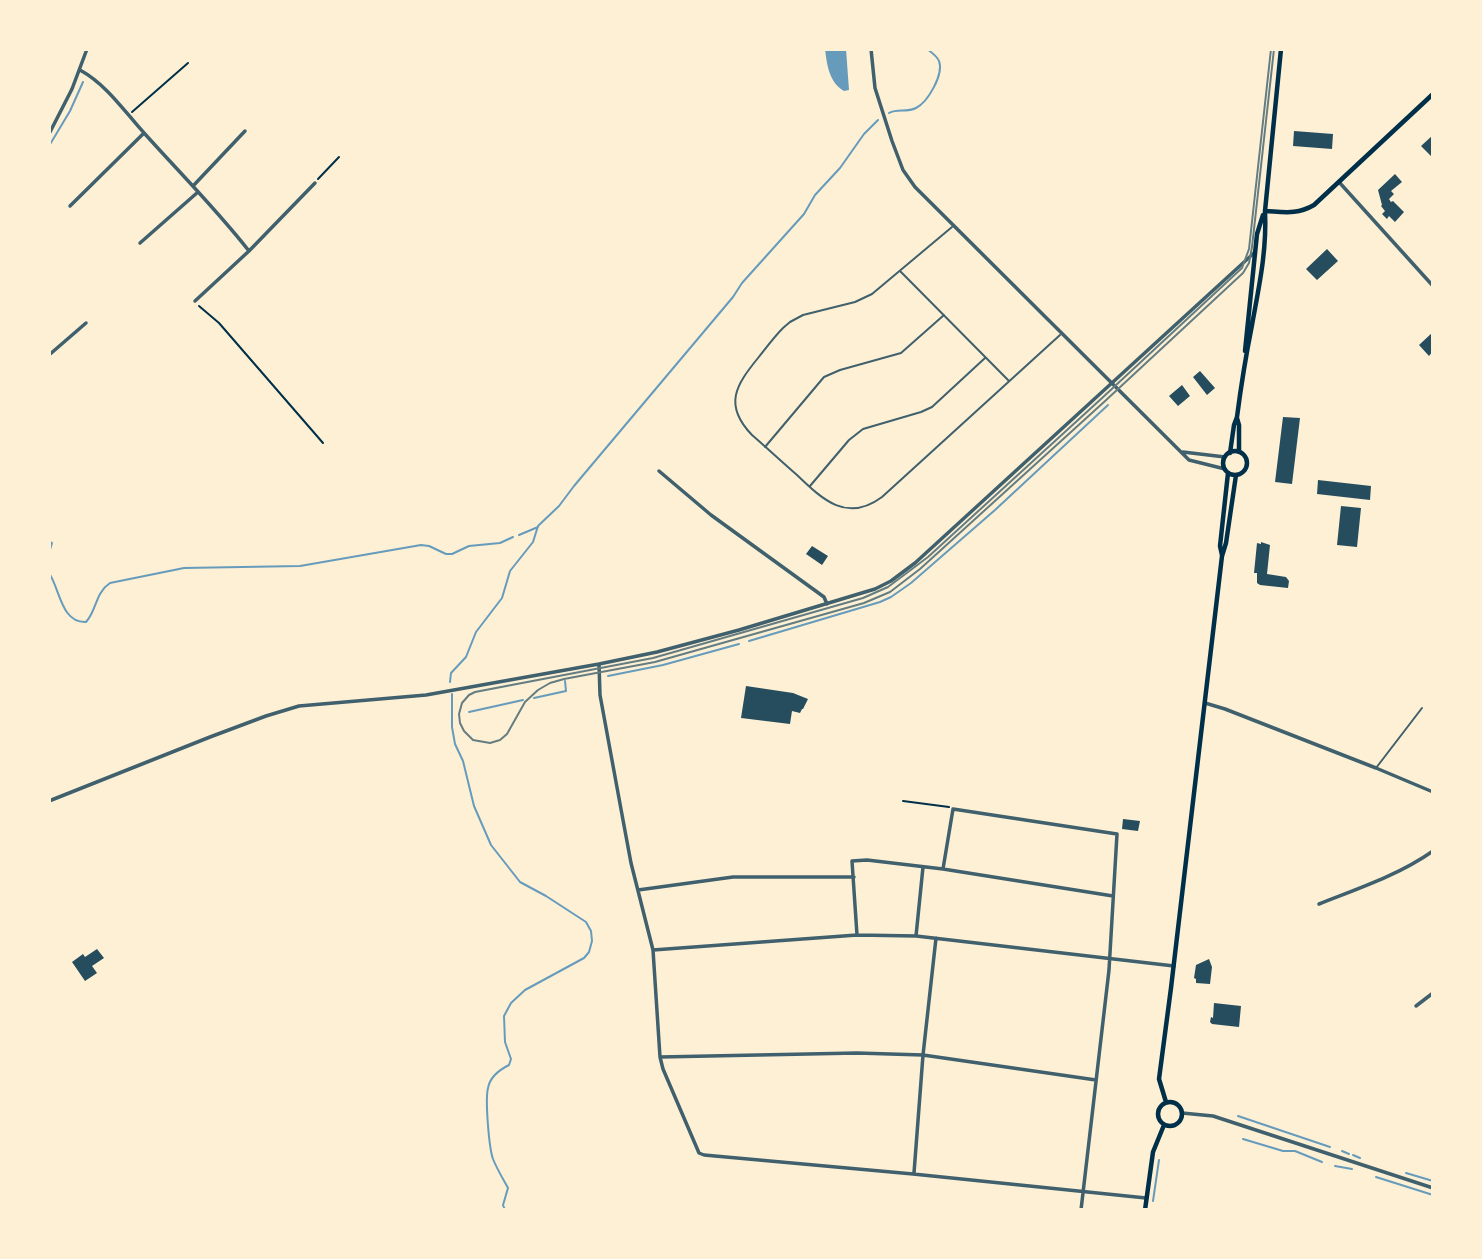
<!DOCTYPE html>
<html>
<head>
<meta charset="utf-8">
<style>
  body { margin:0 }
  #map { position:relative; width:1482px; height:1259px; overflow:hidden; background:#fdf0d5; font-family:"Noto Sans",sans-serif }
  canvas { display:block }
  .frame { position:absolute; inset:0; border:51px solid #fdf0d5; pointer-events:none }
</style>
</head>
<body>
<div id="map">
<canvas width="1482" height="1259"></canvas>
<div class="frame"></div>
</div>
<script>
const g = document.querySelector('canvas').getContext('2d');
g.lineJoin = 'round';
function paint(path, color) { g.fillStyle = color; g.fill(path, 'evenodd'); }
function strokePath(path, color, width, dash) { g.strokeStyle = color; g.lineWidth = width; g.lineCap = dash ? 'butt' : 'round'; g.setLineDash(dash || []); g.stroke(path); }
paint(new Path2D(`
  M825 49H846L849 90 844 91C829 82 827 65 825 49Z`), '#669bbc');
strokePath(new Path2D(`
  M889 113C898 108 906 113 916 108 928 102 944 74 939 61 937 56 931 52 927 49
  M49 146 70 111 83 82
  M519 535 538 527
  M49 541 52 543 49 553
  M49 573C60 589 61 623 86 622 97 610 95 593 110 583L184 568 300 566 421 545 429 546 446 554H452L469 546 500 543 513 537
  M749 641 880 602 891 597 911 583 995 510 1108 405
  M608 676 663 665 739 644
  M450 682 451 673 466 657 476 632 502 598 510 571 533 542 538 526 559 506 574 486 733 297 742 283 804 214 815 195 840 168 864 134 878 120
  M452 694V727L455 744 463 761 474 806 491 845 520 882 546 896 586 922 591 931 592 941 589 952 584 958 525 990 511 1003 504 1016 505 1042 511 1059 509 1065C499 1070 490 1077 488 1088 485 1100 489 1148 493 1159 497 1169 503 1179 508 1188L503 1205 505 1210
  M534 698 566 691 565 681
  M469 712 523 700
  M1238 1116 1330 1147
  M1243 1139 1283 1151H1295L1322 1162
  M1342 1151 1349 1154
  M1353 1155 1360 1158
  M1335 1166 1352 1169
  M1406 1173 1433 1181
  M1376 1177 1433 1195
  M1153 1201 1159 1160`), '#669bbc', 2);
paint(new Path2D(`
  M1294 131 1333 134 1332 149 1293 146Z
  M1433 135V154L1431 156 1421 146Z
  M1395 174 1402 182 1391 191 1394 194 1389 199 1391 202 1393 201 1404 212 1395 222 1389 216 1387 219 1382 214 1385 211 1381 206 1382 205 1378 190Z
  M1327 249 1338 261 1317 280 1306 269Z
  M1433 332V351L1429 356 1419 345Z
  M1200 371 1215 388 1207 395 1193 377Z
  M1182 385 1190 396 1178 406 1169 396Z
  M1283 417 1300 418 1292 484 1275 482Z
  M1318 480 1371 486 1370 500 1317 494Z
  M1341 506 1361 508 1357 547 1337 545Z
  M1261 542 1270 545 1267 574 1286 577 1289 581 1288 588 1260 585 1257 583V573H1254L1257 543 1261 544Z
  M812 546 828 556 822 565 806 554Z
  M746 686 793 693 808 699 803 709H802L800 713 792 711 790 724 741 718Z
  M1123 819 1140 821 1138 831 1122 829Z
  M97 949 104 958 92 966 97 973 85 981 72 962 83 954 85 957Z
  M1209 959 1212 967 1210 984 1196 983V979L1194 978 1196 965Z
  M1214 1003 1241 1006 1239 1027 1212 1024 1210 1022 1211 1017 1213 1018Z`), '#264d5e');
strokePath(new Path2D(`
  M132 112 188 63
  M318 179 339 157
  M199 306 219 323 323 443
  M903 801 949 807`), '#003049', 2);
strokePath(new Path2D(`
  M952 227 872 294 855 302 803 315 790 322 783 328C774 337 766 348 758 358 736 385 723 405 752 435 767 448 782 462 797 475 823 500 847 523 882 497L1060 335
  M900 271 1009 381
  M765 447 824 377 840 370 901 353 944 315
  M810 486 849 440 863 429 921 412 932 407 985 358
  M1376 768 1422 708`), '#3f606c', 2);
strokePath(new Path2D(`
  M80 70C107 85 124 111 145 134 180 173 217 210 249 251
  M49 134 72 89 87 49
  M193 186 245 131
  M70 206 144 133
  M140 243 198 192
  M195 301 249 251 315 183
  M49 355 86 323
  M659 471 711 515 824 597 827 604
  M599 664 600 695 623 820 631 863 653 950 660 1057 663 1069 699 1153 704 1155 913 1174 1146 1198
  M1205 703 1225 709 1376 768 1433 792
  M49 801 210 737 266 716 299 706 426 695 599 664 657 652 739 630 875 589 891 581 915 563 1254 253
  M943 869 953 809 1117 834 1109 970 1081 1210
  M638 890 733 877H854
  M1319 904C1357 889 1399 875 1433 851
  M857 935 852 861 867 860 943 869 1113 896
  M916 936 923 867
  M653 950 857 935 916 936 1174 966
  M1416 1006 1433 993
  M660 1057 857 1053 923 1055 1096 1080
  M914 1173 923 1055 936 938`), '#3f606c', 3.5);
strokePath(new Path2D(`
  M871 49 875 88 892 141 903 170 915 187 1189 460 1225 469
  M1339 182 1433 286
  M1183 452 1225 457
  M1182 1113 1213 1116 1433 1188`), '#3f606c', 3.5);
strokePath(new Path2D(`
  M1265 211C1284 212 1297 215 1314 205L1433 94
  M1245 351 1257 234 1263 215
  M1237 418 1239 425V452
  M1223 463a12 12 0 1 1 24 0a12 12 0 1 1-24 0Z
  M1230 453 1234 425 1237 417C1241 386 1246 355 1252 325 1259 286 1267 251 1265 211L1281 49
  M1222 555 1220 546 1228 473
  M1158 1114a12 12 0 1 1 24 0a12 12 0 1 1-24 0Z
  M1166 1102 1159 1079 1171 988 1222 556 1226 543 1236 475
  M1145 1210 1153 1152 1164 1125`), '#003049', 4.5);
strokePath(new Path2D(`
  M1271 49 1249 249 1242 268 1101 399 928 557 888 587 863 598 653 658 475 692 469 695 462 703 459 714 460 723 464 731 473 740 490 743 500 740 507 734 525 702 538 690 550 683 564 679 655 662 864 603 890 592 920 569 1104 402 1243 273 1249 263 1252 247 1274 49`), '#657d81', 2);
</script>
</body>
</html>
